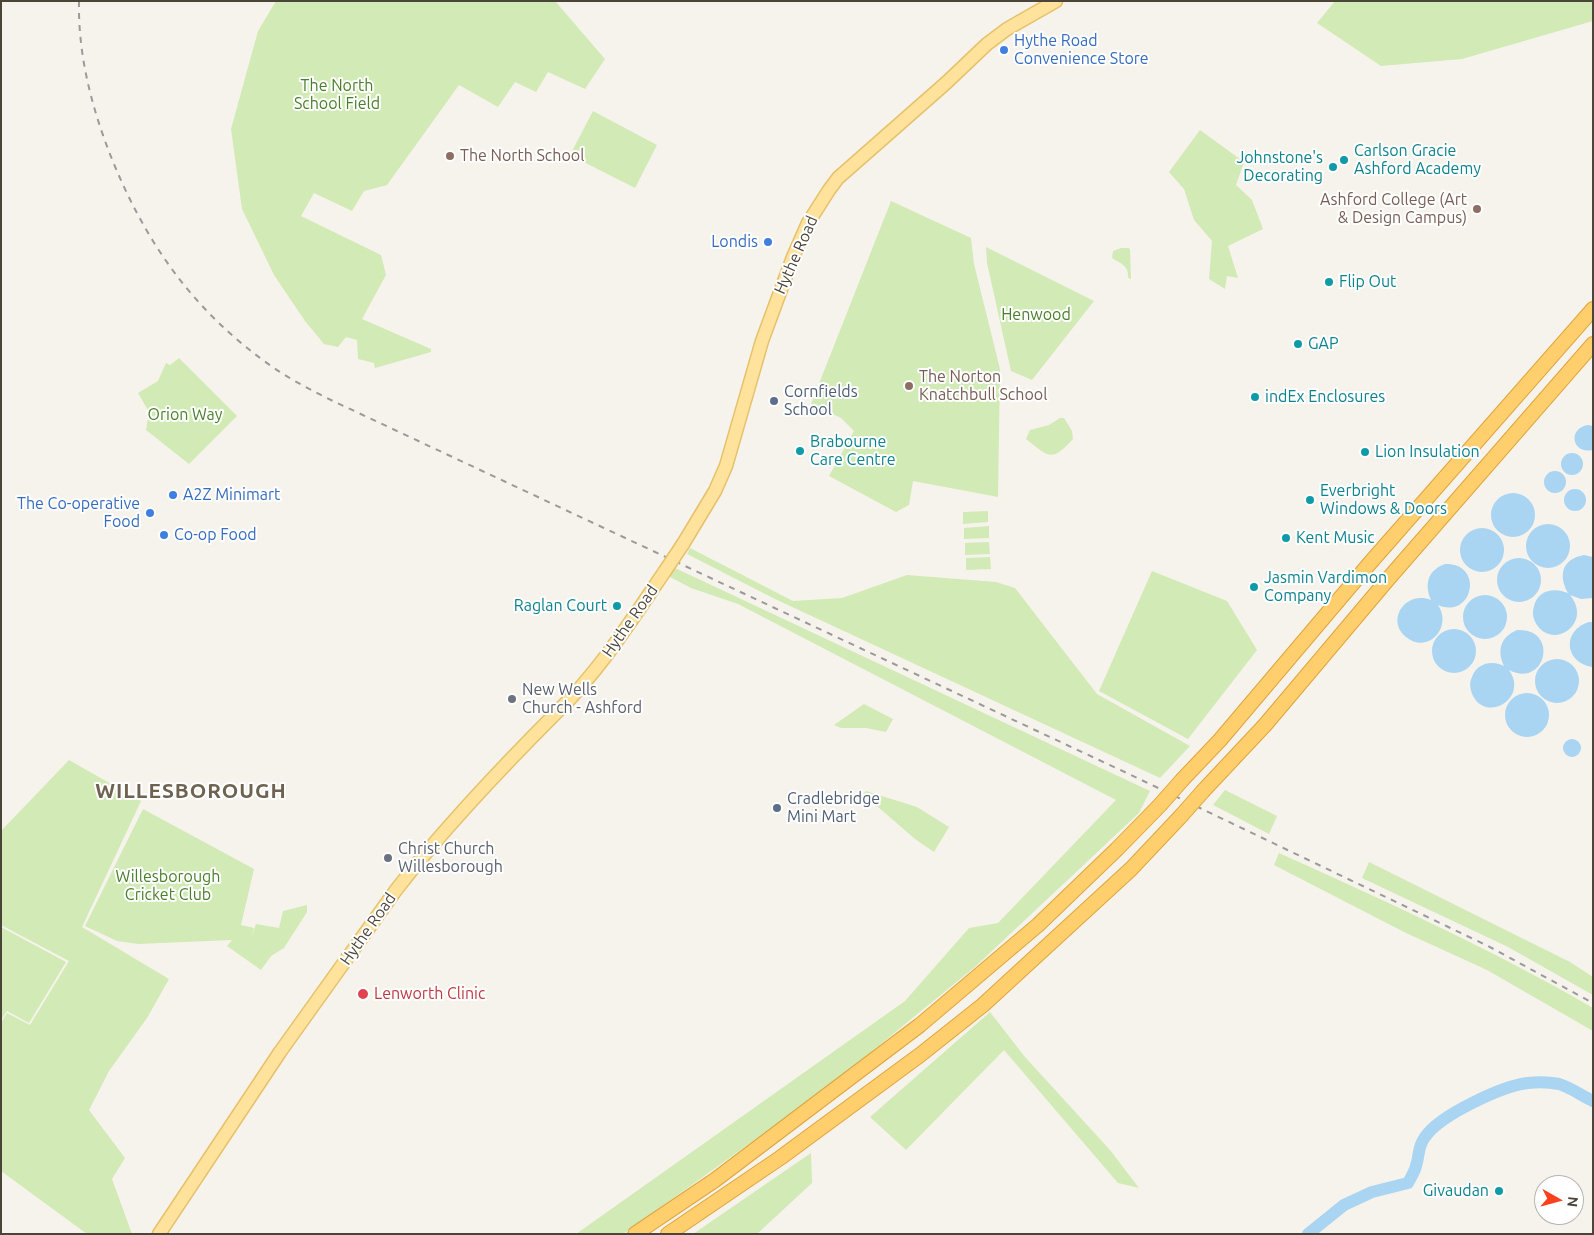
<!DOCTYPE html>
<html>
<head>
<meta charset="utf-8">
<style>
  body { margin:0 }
  #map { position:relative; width:1594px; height:1235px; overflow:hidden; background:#f6f3ec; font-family:Ubuntu,sans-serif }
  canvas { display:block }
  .frame { position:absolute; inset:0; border:2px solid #4b4439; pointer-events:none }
  .north { position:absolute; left:1534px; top:1175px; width:50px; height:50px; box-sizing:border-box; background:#fff; border:1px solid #b7b4b0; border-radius:50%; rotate:97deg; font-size:14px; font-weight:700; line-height:20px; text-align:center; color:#4b4439 }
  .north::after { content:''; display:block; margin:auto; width:18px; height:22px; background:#fc3f1d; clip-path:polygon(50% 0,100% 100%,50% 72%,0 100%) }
</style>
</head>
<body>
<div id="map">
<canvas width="1594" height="1235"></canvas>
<div class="frame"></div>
<div class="north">N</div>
</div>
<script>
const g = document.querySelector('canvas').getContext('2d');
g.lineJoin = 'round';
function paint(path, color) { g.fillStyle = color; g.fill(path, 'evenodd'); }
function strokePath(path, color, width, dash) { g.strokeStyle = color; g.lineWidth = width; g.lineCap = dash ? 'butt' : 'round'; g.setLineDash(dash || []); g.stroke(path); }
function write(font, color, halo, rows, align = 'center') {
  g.font = font + ' Ubuntu,sans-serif'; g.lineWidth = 4; g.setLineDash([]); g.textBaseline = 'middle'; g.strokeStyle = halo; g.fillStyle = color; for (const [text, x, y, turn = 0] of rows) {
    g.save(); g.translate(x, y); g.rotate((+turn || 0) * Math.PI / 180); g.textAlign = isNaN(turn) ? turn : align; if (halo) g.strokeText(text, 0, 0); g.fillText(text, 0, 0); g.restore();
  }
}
paint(new Path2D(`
  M276 1H555L605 59 585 89 548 72 536 92 515 82 498 107 459 85 387 185 364 191 352 211 314 193 301 216 381 255 386 275 362 319 431 349V352L375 368 374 363 358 359 357 340 346 337 338 347 324 344 305 321 274 275 242 209 231 129 258 31Z
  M1335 1H1593V21L1462 59 1381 66 1317 23Z
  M593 111 657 145 635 188 570 155Z
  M1200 130 1244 162 1236 185 1252 200 1263 229 1228 246 1238 278 1227 276 1225 289 1209 279 1212 241 1194 220 1184 189 1169 172Z
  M891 201 971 238 974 264 1000 369 998 497 913 481 909 505 896 512 829 476 854 431 841 418 811 404Z
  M986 247 1094 301 1032 380 1011 371 987 263Z
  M1121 248H1129L1130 250 1131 279 1128 278C1129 265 1121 264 1112 258L1113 251Z
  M179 358 237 416 189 464 146 430 149 412 138 393 158 381 166 363 170 365Z
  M1060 418H1064L1072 431 1073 439C1051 463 1049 457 1026 439L1030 430 1049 425Z
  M988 511V522L963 524V512Z
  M989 526V538L964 539V528Z
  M989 542 990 554 965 555V543Z
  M690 548 793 601 842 598 907 575 996 582 1015 588 1097 694 1190 746 1160 778 775 599 687 554Z
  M990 557 991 569 966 570V558Z
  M675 568 1150 791 1139 813 976 966 826 1089 623 1234H576L905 1001 969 928 998 923 1116 800 738 604 691 588 670 577Z
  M1152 571 1227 601 1257 650 1188 739 1099 691Z
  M864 704 893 719 886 732 866 728H841L834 725Z
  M69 760 141 801 82 927 169 979 147 1018 109 1071 89 1110 125 1158 112 1179 132 1234H87L1 1171V1023L7 1013 30 1025 69 961 1 925V831Z
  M1225 790 1277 816 1269 834 1213 805Z
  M866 791 917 807 949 827 934 852 915 839 863 794Z
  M143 809 254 869 241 925 254 928 251 939 256 924 279 928 283 911 307 905V912L284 948 271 956 261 970 227 946 232 940 138 944 117 941 85 926Z
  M1279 853C1385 901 1492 949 1593 1008V1031L1487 970 1406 933 1274 865Z
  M1369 862 1570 962 1593 977V995L1508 947 1362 878Z
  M1 927 66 962 29 1023 7 1011 1 1020Z
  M990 1012 1025 1057 1110 1150 1139 1188 1118 1183 1004 1050 906 1150 870 1117Z
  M811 1153 812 1183 757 1234H693Z`), '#d2eab5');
paint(new Path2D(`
  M1588 425 1593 426V450C1572 455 1567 428 1588 425Z
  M1561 464a11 11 0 1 1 22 0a11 11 0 1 1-22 0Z
  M1544 482a11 11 0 1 1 22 0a11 11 0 1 1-22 0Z
  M1564 500a11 11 0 1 1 22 0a11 11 0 1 1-22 0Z
  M1491 515a22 22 0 1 1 44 0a22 22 0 1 1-44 0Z
  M1526 546a22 22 0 1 1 44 0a22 22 0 1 1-44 0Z
  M1460 550a22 22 0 1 1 44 0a22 22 0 1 1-44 0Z
  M1584 555 1593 557V598L1581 599 1570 595C1593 623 1554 650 1537 625 1533 619 1532 613 1534 606 1538 590 1554 587 1568 593 1558 575 1562 559 1584 555Z
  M1497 580a22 22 0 1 1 44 0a22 22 0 1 1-44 0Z
  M1445 564C1485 563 1473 620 1438 605 1453 627 1428 655 1406 637 1385 620 1406 590 1431 600 1424 584 1428 570 1445 564Z
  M1463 617a22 22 0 1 1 44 0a22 22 0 1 1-44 0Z
  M1589 622H1593L1592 667C1564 662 1562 630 1589 622Z
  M1432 651a22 22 0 1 1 44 0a22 22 0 1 1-44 0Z
  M1517 630C1560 628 1546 689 1509 670 1529 698 1487 723 1473 696 1470 689 1469 683 1472 677 1477 663 1492 660 1504 666 1497 651 1500 637 1517 630Z
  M1535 681a22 22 0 1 1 44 0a22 22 0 1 1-44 0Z
  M1505 715a22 22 0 1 1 44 0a22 22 0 1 1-44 0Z
  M1563 748a9 9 0 1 1 18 0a9 9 0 1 1-18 0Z`), '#a9d4f2');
strokePath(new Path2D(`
  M1308 1234 1344 1205 1372 1192 1408 1183C1411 1177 1415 1171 1416 1166 1420 1154 1417 1148 1425 1137 1440 1115 1502 1086 1528 1083 1538 1082 1549 1082 1559 1084 1570 1087 1582 1096 1593 1101`), '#a9d4f2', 12);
const major = new Path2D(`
  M683 544 715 491 726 466 762 341 793 257 808 223 829 190 838 178 946 83 987 44 1007 29 1056 1
  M159 1234 280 1052 396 890C444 828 503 766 559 710 601 669 632 619 665 571`);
const highway = new Path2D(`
  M1183 779 1220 740 1370 563 1593 309
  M1204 790 1265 725 1389 578 1593 344
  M635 1234 715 1180 920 1025 1038 925 1117 849 1160 805
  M668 1234 780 1158 920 1055 983 1005 1131 869 1181 816`);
strokePath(major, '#e6c16a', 15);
strokePath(highway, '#e0a43c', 16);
strokePath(major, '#ffe39c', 12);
strokePath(highway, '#ffcf6e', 14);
strokePath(new Path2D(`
  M79 1C78 52 90 101 108 149 143 240 193 312 274 368 293 381 313 391 333 401L1131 775 1488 946 1593 1003`), '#9a9a9a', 2, [6, 6]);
const majorBridge = new Path2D(`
  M665 571 683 544`);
const highwayBridge = new Path2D(`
  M1160 805 1183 779
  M1181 816 1204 790`);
strokePath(majorBridge, '#e6c16a', 15, []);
strokePath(highwayBridge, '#e0a43c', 16, []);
strokePath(majorBridge, '#ffe39c', 12);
strokePath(highwayBridge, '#ffcf6e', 14);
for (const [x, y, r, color] of [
  [1004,50,5,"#3f7fe0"],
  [450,156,5,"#8d6e63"],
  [1344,160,5,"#0f9aa8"],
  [1333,167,5,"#0f9aa8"],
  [1477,209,5,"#8d6e63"],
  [768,242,5,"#3f7fe0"],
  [1329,282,5,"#0f9aa8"],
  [1298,344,5,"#0f9aa8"],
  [909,386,5,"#8d6e63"],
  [1255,397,5,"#0f9aa8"],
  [774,401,5,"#5c6f8a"],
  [800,451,5,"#0f9aa8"],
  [1365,452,5,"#0f9aa8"],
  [173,495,5,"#3f7fe0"],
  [1310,500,5,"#0f9aa8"],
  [150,513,5,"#3f7fe0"],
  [164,535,5,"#3f7fe0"],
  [1286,538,5,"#0f9aa8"],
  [1254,587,5,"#0f9aa8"],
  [617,606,5,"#0f9aa8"],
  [512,699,5,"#6b7280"],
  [777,808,5,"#5c6f8a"],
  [388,858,5,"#6b7280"],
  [363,994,6,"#e0444e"],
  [1499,1191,5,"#0f9aa8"]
]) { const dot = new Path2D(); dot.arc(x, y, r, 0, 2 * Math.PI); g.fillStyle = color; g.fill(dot); strokePath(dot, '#fff', 2); }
write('16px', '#366cbe', '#fff', [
  ["Hythe Road",1014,41],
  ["Convenience Store",1014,59],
  ["Londis",758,242,"right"],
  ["A2Z Minimart",183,495],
  ["The Co-operative",140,504,"right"],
  ["Food",140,522,"right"],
  ["Co-op Food",174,535]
], 'left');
write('16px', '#4a7f2a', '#fff', [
  ["The North",337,86],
  ["School Field",337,104],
  ["Henwood",1036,315],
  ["Orion Way",185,415],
  ["Willesborough",168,877],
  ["Cricket Club",168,895]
]);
write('16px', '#0d838f', '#fff', [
  ["Carlson Gracie",1354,151],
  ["Ashford Academy",1354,169],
  ["Johnstone's",1323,158,"right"],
  ["Decorating",1323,176,"right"],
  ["Flip Out",1339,282],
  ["GAP",1308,344],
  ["indEx Enclosures",1265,397],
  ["Brabourne",810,442],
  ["Care Centre",810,460],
  ["Lion Insulation",1375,452],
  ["Everbright",1320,491],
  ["Windows & Doors",1320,509],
  ["Kent Music",1296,538],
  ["Jasmin Vardimon",1264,578],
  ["Company",1264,596],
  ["Raglan Court",607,606,"right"],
  ["Givaudan",1489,1191,"right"]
], 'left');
write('16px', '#785e54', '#fff', [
  ["The North School",460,156],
  ["Ashford College (Art",1467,200,"right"],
  ["& Design Campus)",1467,218,"right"],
  ["The Norton",919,377],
  ["Knatchbull School",919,395]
], 'left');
write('16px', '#4b4439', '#fff', [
  ["Hythe Road",796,255,-66],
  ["Hythe Road",630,621,-55],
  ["Hythe Road",368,929,-55]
]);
write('16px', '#4e5e75', '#fff', [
  ["Cornfields",784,392],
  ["School",784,410],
  ["Cradlebridge",787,799],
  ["Mini Mart",787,817]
], 'left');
write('16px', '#5b616d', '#fff', [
  ["New Wells",522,690],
  ["Church - Ashford",522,708],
  ["Christ Church",398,849],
  ["Willesborough",398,867]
], 'left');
write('16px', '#be3a42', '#fff', [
  ["Lenworth Clinic",374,994]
], 'left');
g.letterSpacing = '1px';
write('bold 21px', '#6e6250', '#fff', [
  ["WILLESBOROUGH",191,791]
]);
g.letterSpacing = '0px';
</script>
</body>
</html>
